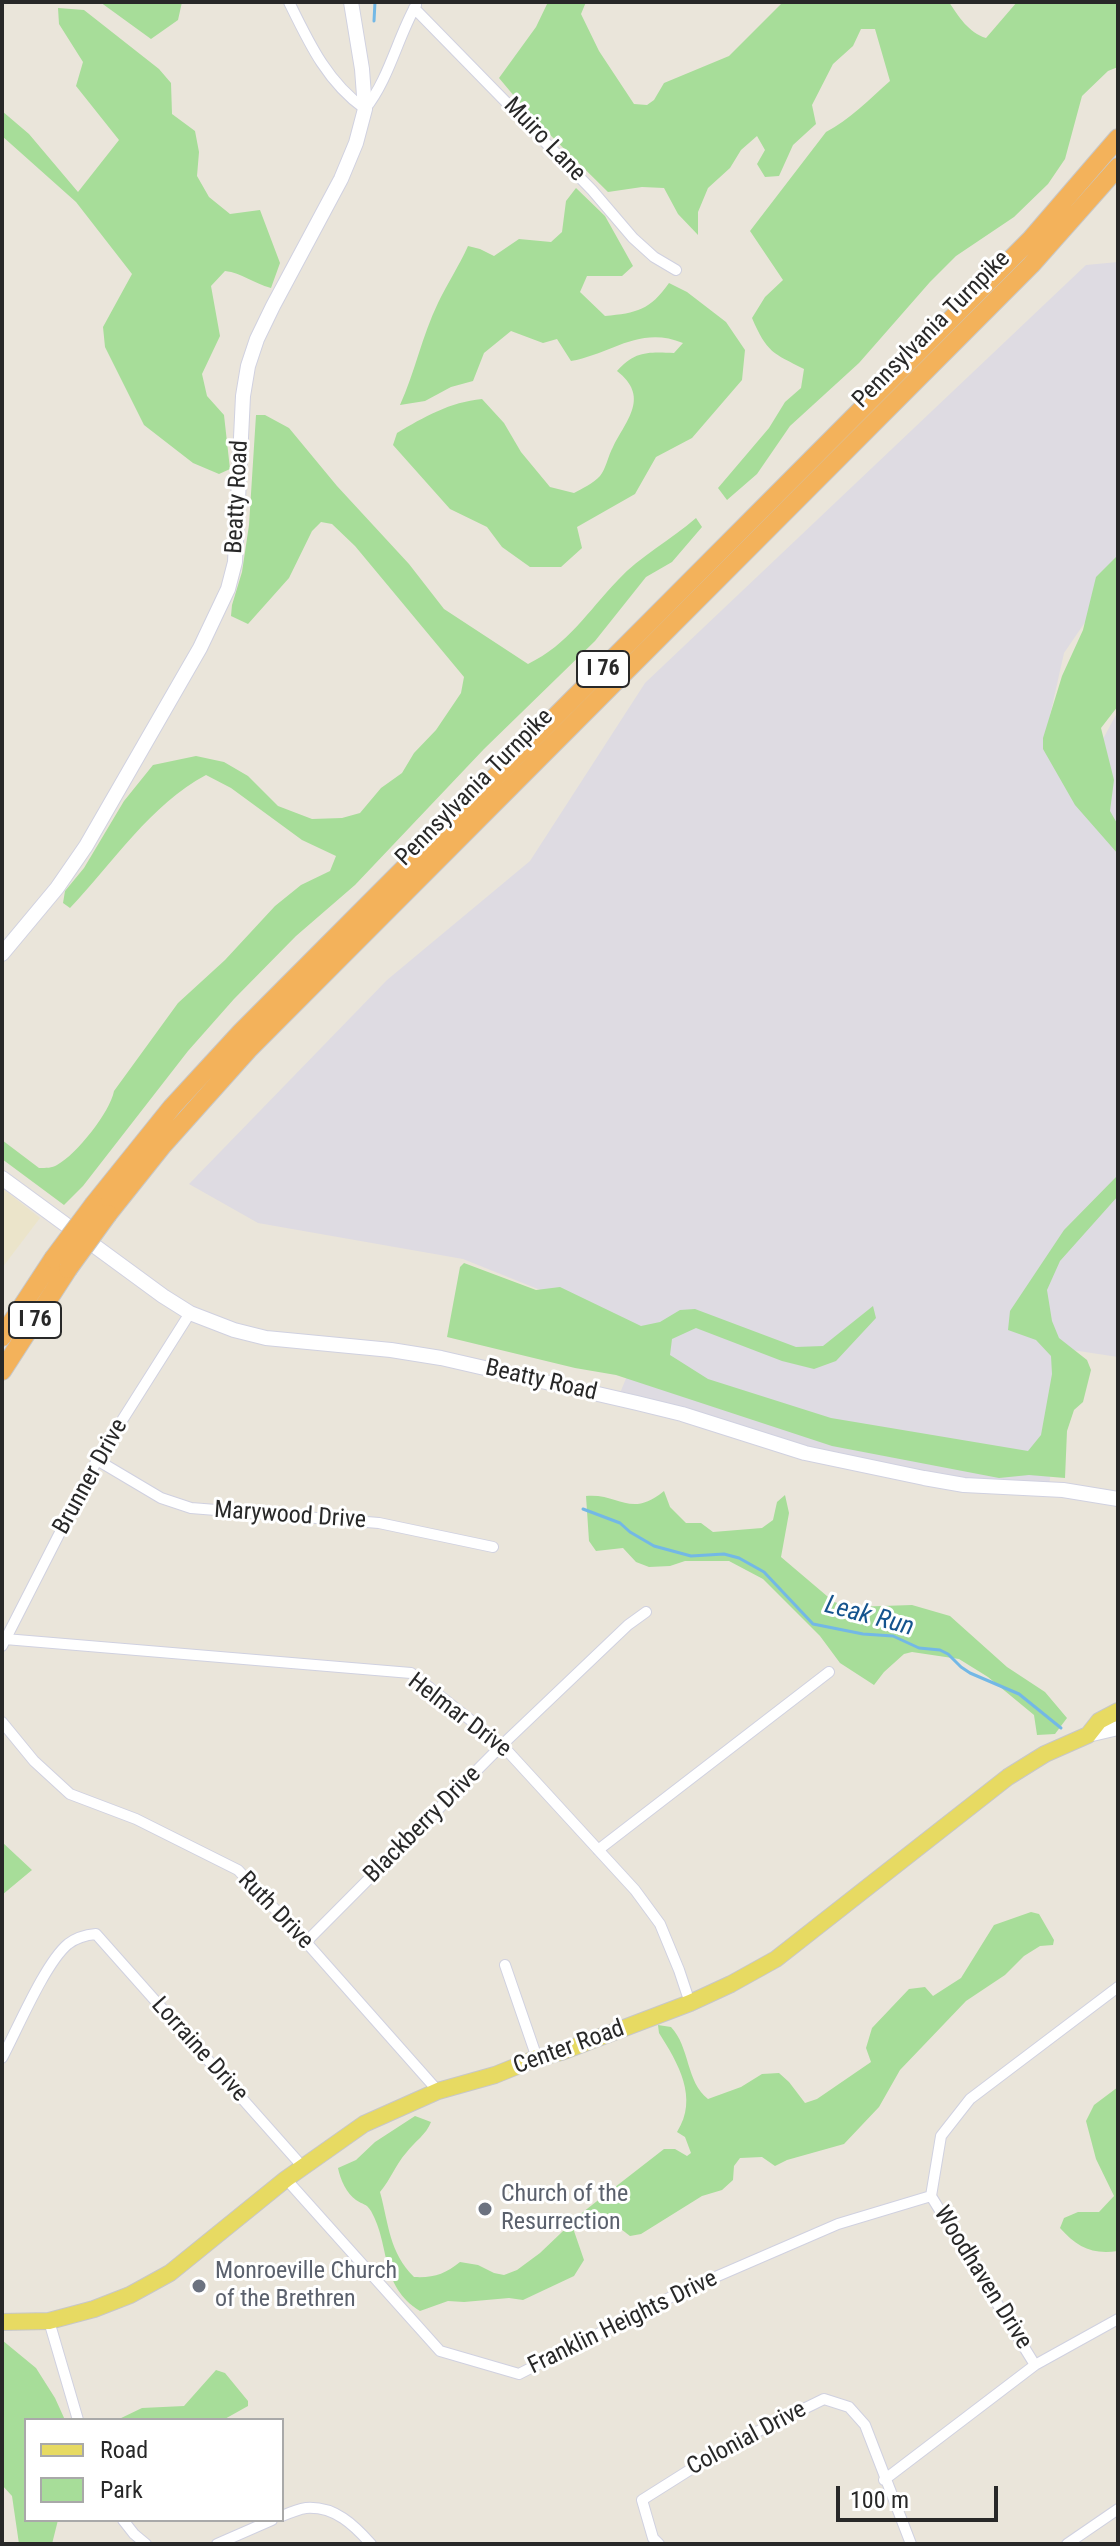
<!DOCTYPE html>
<html>
<head>
<meta charset="utf-8">
<style>
  body { margin:0 }
  #map { position:relative; width:1120px; height:2546px; overflow:hidden; background:#eae5da; font-family:"Roboto Condensed",sans-serif }
  canvas { display:block }
  .frame { position:absolute; inset:0; border:4px solid #282828; pointer-events:none }
  .legend { position:absolute; left:24px; top:2418px; width:260px; height:104px; box-sizing:border-box; background:#fff; border:2px solid #a9a9a9; margin:0; padding:10px 14px; list-style:none; font-size:24px; color:#282828 }
  .legend li { display:flex; align-items:center; gap:16px; height:40px }
  .legend b { width:40px; border:2px solid #a9a9a9 }
  .scale { position:absolute; left:836px; top:2486px; width:162px; height:36px; box-sizing:border-box; border:4px solid #282828; border-top:0; padding-left:10px; font-size:24px; line-height:28px; white-space:nowrap; color:#282828; -webkit-text-stroke:6px #fff; paint-order:stroke }
</style>
</head>
<body>
<div id="map">
<canvas width="1120" height="2546"></canvas>
<div class="frame"></div>
<ul class="legend">
<li><b style="height:10px;background:#e7da62"></b>Road</li>
<li><b style="height:22px;background:#a7dd99"></b>Park</li>
</ul>
<div class="scale">100 m</div>
</div>
<script>
const g = document.querySelector('canvas').getContext('2d');
g.lineJoin = 'round';
function paint(path, color) { g.fillStyle = color; g.fill(path, 'evenodd'); }
function strokePath(path, color, width, dash) { g.strokeStyle = color; g.lineWidth = width; g.lineCap = dash ? 'butt' : 'round'; g.setLineDash(dash || []); g.stroke(path); }
function write(font, color, halo, rows, align = 'center') {
  g.font = font + ' "Roboto Condensed",sans-serif'; g.lineWidth = 6; g.setLineDash([]); g.textBaseline = 'middle'; g.strokeStyle = halo; g.fillStyle = color; for (const [text, x, y, turn = 0] of rows) {
    g.save(); g.translate(x, y); g.rotate((+turn || 0) * Math.PI / 180); g.textAlign = isNaN(turn) ? turn : align; if (halo) g.strokeText(text, 0, 0); g.fillText(text, 0, 0); g.restore();
  }
}
paint(new Path2D(`
  M1118 262V574L1064 653 1047 729 1103 739 1118 711V1357L1072 1350 1048 1490 924 1478 618 1398 645 1332 463 1259 258 1223 189 1184 387 980 530 861 645 683 1086 265Z`), '#dedbe2');
paint(new Path2D(`
  M2 1188 40 1218 2 1268Z`), '#ebe4ca');
paint(new Path2D(`
  M100 2H182L178 20 151 39Z
  M548 2H586L581 14 599 51 634 104 647 105 654 100 664 83 729 56 783 2H949C958 16 969 33 986 38L1017 2H1118V67L1108 71 1082 96 1065 159 1048 184 1014 217 956 256 930 282 859 363 790 426 757 474 727 500 718 488 769 428 785 402 801 388 804 369C773 353 767 353 752 318L765 297 783 280 750 231 826 132C848 121 871 98 890 81L875 29H861L853 46 833 64 812 105 816 124 793 145 779 176 765 177 757 164 765 150 757 136 741 150 730 168 708 188 698 212V235L678 214 664 188 642 187 608 192 530 115 499 78 536 27Z
  M58 8 84 10 159 69 171 83 172 114 195 131 199 152 197 176 209 197 230 214 260 210 280 263 271 288C253 283 242 273 225 271L211 286 220 336 202 374 207 396 224 415 230 469 219 474 193 463 144 425 105 347 103 327 132 274 76 202 2 136V111L29 134 78 192 119 140 76 86 83 62 59 24Z
  M576 188 605 216 633 266 622 276H587L580 292 605 316C637 313 650 310 669 283L687 292 726 322 745 350 742 380 692 438 656 457 635 494 577 527 582 548 561 567H530L502 547 487 527 450 509 393 445 397 433C424 417 450 402 482 399L504 423 521 452 550 487 574 493C581 489 594 483 600 476 606 469 608 456 613 447 627 419 650 397 617 371 635 351 648 352 674 353L683 343C640 325 611 354 571 361L557 339 543 343 511 331 484 353 473 381 451 387 425 401 400 405C415 372 422 336 438 303 447 284 459 266 468 246L480 249 494 256 519 239 551 242 562 232 566 201Z
  M256 415H265L289 428 337 486 409 564 444 609 528 664C569 644 587 612 618 580 640 556 671 540 696 518L702 527 672 562 646 577 595 641 484 749 355 885 296 936 234 999 188 1051 83 1186 64 1205 2 1159V1140L39 1168C46 1168 52 1168 57 1165 77 1154 110 1112 114 1091L178 1003 225 960 275 906 301 885 330 871 336 856 302 840 231 788 206 775C151 804 113 863 70 908L63 903 65 891 84 868 124 801 153 765 196 756 224 762 248 776 278 806 312 819 342 818 360 813 381 788 402 773 414 753 436 730 461 693 464 677 355 546 332 524 321 522 312 531 289 578 248 624 231 616 232 605 242 572 249 525Z
  M1118 555V706L1101 728 1114 780 1110 811 1118 825V854L1075 805 1043 749V738L1062 676 1083 630 1096 577Z
  M1118 1175V1196L1060 1261 1047 1290 1052 1321 1059 1338 1087 1360 1091 1370 1083 1402 1074 1410 1067 1431 1065 1478 1029 1475 999 1478 832 1446 616 1375 575 1368 447 1337 460 1267 464 1263 536 1290 560 1287 641 1326 660 1322 680 1310 695 1309 796 1347 823 1346 873 1306 876 1318 836 1361 814 1369 782 1361 696 1328 672 1339 670 1355 708 1379 831 1418 1028 1451 1041 1435 1052 1374 1051 1356 1036 1340 1008 1330 1010 1311 1064 1230Z
  M664 1491 670 1507 686 1523H701L713 1532 762 1528 773 1520 777 1502 785 1495 789 1513 781 1557 834 1602 852 1607 912 1605 950 1616 1007 1667 1045 1692 1067 1718 1055 1734 1037 1735 1034 1715 988 1677 959 1659 912 1652 904 1654 884 1672 874 1685 840 1663 820 1636 763 1579 729 1561H685L670 1566 649 1567 636 1562 623 1548 596 1551 589 1541 586 1496C620 1493 630 1519 664 1491Z
  M2 1842 32 1870 2 1895Z
  M1031 1912 1039 1914 1054 1940 1053 1945 1040 1946 1024 1956 1005 1975 966 2001 900 2070 879 2107 844 2144 787 2160 775 2166 762 2157 740 2158 734 2166 733 2180 722 2190 702 2196 641 2234 630 2236 599 2212C588 2217 580 2221 574 2231L584 2260 574 2276 523 2300 509 2298 464 2302 448 2301 420 2311C379 2285 391 2247 371 2211 366 2203 363 2205 356 2200 347 2194 340 2179 338 2168L356 2160 375 2142 415 2116 431 2122C426 2135 415 2141 406 2153 396 2164 391 2179 380 2192 389 2225 389 2252 414 2277 434 2278 445 2274 460 2262L478 2265 494 2273 504 2275 517 2270 540 2253 583 2212 664 2149H675L687 2156 691 2153 685 2137 677 2132C699 2098 678 2063 659 2033L658 2025 671 2027C690 2047 686 2082 708 2099L741 2087 762 2074 779 2073 789 2082 805 2103 817 2099 871 2062 866 2048 872 2028 909 1989 925 1987 933 1996 961 1978 994 1925Z
  M1118 2087V2124L1116 2127 1118 2139V2251C1092 2255 1077 2247 1060 2228L1064 2218 1078 2212H1099L1114 2196 1096 2159 1086 2121 1094 2105Z
  M2 2340 36 2368 55 2398 65 2420H26V2520H58L52 2544H19L12 2496 2 2485Z
  M216 2370 225 2373 248 2401V2406L223 2420H117L142 2408 184 2406Z`), '#a7dd99');
strokePath(new Path2D(`
  M374 21 375 2
  M583 1509 620 1523 630 1532 654 1546 691 1556 724 1554 739 1558 764 1572 813 1624 863 1634 893 1636 919 1648 940 1650 948 1654 961 1667 970 1673 1019 1694 1061 1728`), '#73b8e6', 3);
const street = new Path2D(`
  M289 2C309 43 327 82 365 109 389 79 397 39 416 5
  M414 8 592 190 633 238 654 257 676 270
  M97 1460 161 1498 191 1508 379 1523 493 1547
  M5 1639 411 1673 502 1745 635 1890 660 1924 679 1970 690 2003
  M2 1646 97 1460 190 1313
  M2 1722 34 1761 70 1794 136 1819 238 1870 306 1942 438 2091
  M598 1850 829 1672
  M306 1942 502 1745 628 1625 646 1612
  M505 1965 537 2058
  M2 2058C17 2030 45 1963 68 1944 77 1937 85 1935 96 1934L302 2166
  M286 2179 440 2351 519 2374 683 2291 838 2224 931 2196
  M49 2321 78 2420
  M1035 2365 931 2196 941 2136 970 2099 1118 1987
  M884 2480 1035 2365 1118 2319
  M282 2516C289 2513 299 2509 306 2508 335 2506 354 2525 371 2544
  M123 2520 134 2534 146 2544
  M217 2544 272 2520
  M659 2544 653 2538 642 2500 726 2447 824 2399 849 2407 865 2425 911 2544
  M1067 2544 1118 2509`);
const secondary = new Path2D(`
  M2 954 57 888 86 846 200 648 228 589 235 562 243 396 248 366 257 339 273 306 341 179 356 143 365 109 362 69 351 2
  M2 1178 163 1296 190 1313 234 1330 266 1338 391 1350 441 1358 637 1403 682 1414 805 1453 924 1478 964 1485 1063 1490 1118 1499
  M1088 1735 1118 1728`);
const primary = new Path2D(`
  M2 2322 49 2321 94 2309 130 2295 170 2273 286 2179 364 2124 438 2091 495 2075 537 2058 561 2052 690 2003 731 1984 776 1959 1008 1777 1045 1754 1088 1735 1099 1721 1118 1711`);
const highway = new Path2D(`
  M94 1204 172 1107 241 1032 1031 239 1118 138
  M108 1214 163 1145 248 1050 1031 265 1118 167
  M2 1337 53 1259
  M2 1371 68 1269`);
strokePath(street, '#d0d1e0', 12);
strokePath(secondary, '#d0d1e0', 16);
strokePath(primary, '#c7c7c7', 18);
strokePath(highway, '#c7c7c7', 20);
strokePath(street, '#fff', 10);
strokePath(secondary, '#fff', 14);
strokePath(primary, '#e7da62', 16);
strokePath(highway, '#f3b25b', 18);
const highwayBridge = new Path2D(`
  M53 1259 94 1204
  M68 1269 108 1214`);
strokePath(highwayBridge, '#c7c7c7', 20, []);
strokePath(highwayBridge, '#f3b25b', 18);
for (const [x, y, r, color] of [
  [485,2209,8,"#6b7280"],
  [199,2286,8,"#6b7280"]
]) { const dot = new Path2D(); dot.arc(x, y, r, 0, 2 * Math.PI); g.fillStyle = color; g.fill(dot); strokePath(dot, '#fff', 3); }
for (const [x, y, w] of [
  [603,669,52],
  [35,1320,52]
]) { const box = new Path2D(); box.roundRect(x - w / 2, y - 18, w, 36, 6); g.fillStyle = '#fff'; g.fill(box); strokePath(box, '#282828', 2); }
write('bold 22px', '#282828', null, [
  ["I 76",603,669],
  ["I 76",35,1320]
]);
write('24px', '#282828', '#fff', [
  ["Muiro Lane",544,140,46],
  ["Pennsylvania Turnpike",932,330,-45],
  ["Beatty Road",238,497,-87],
  ["Pennsylvania Turnpike",475,788,-45],
  ["Beatty Road",541,1381,13],
  ["Brunner Drive",91,1477,-61],
  ["Marywood Drive",290,1516,4],
  ["Helmar Drive",459,1716,37],
  ["Blackberry Drive",423,1825,-45],
  ["Ruth Drive",275,1911,46],
  ["Center Road",569,2048,-20],
  ["Lorraine Drive",199,2050,48],
  ["Woodhaven Drive",982,2278,58],
  ["Franklin Heights Drive",623,2323,-26],
  ["Colonial Drive",747,2439,-28]
]);
write('24px', '#5b616d', '#fff', [
  ["Church of the",501,2195],
  ["Resurrection",501,2223],
  ["Monroeville Church",215,2272],
  ["of the Brethren",215,2300]
], 'left');
write('italic 26px', '#15548e', '#fff', [
  ["Leak Run",869,1617,15]
]);
</script>
</body>
</html>
